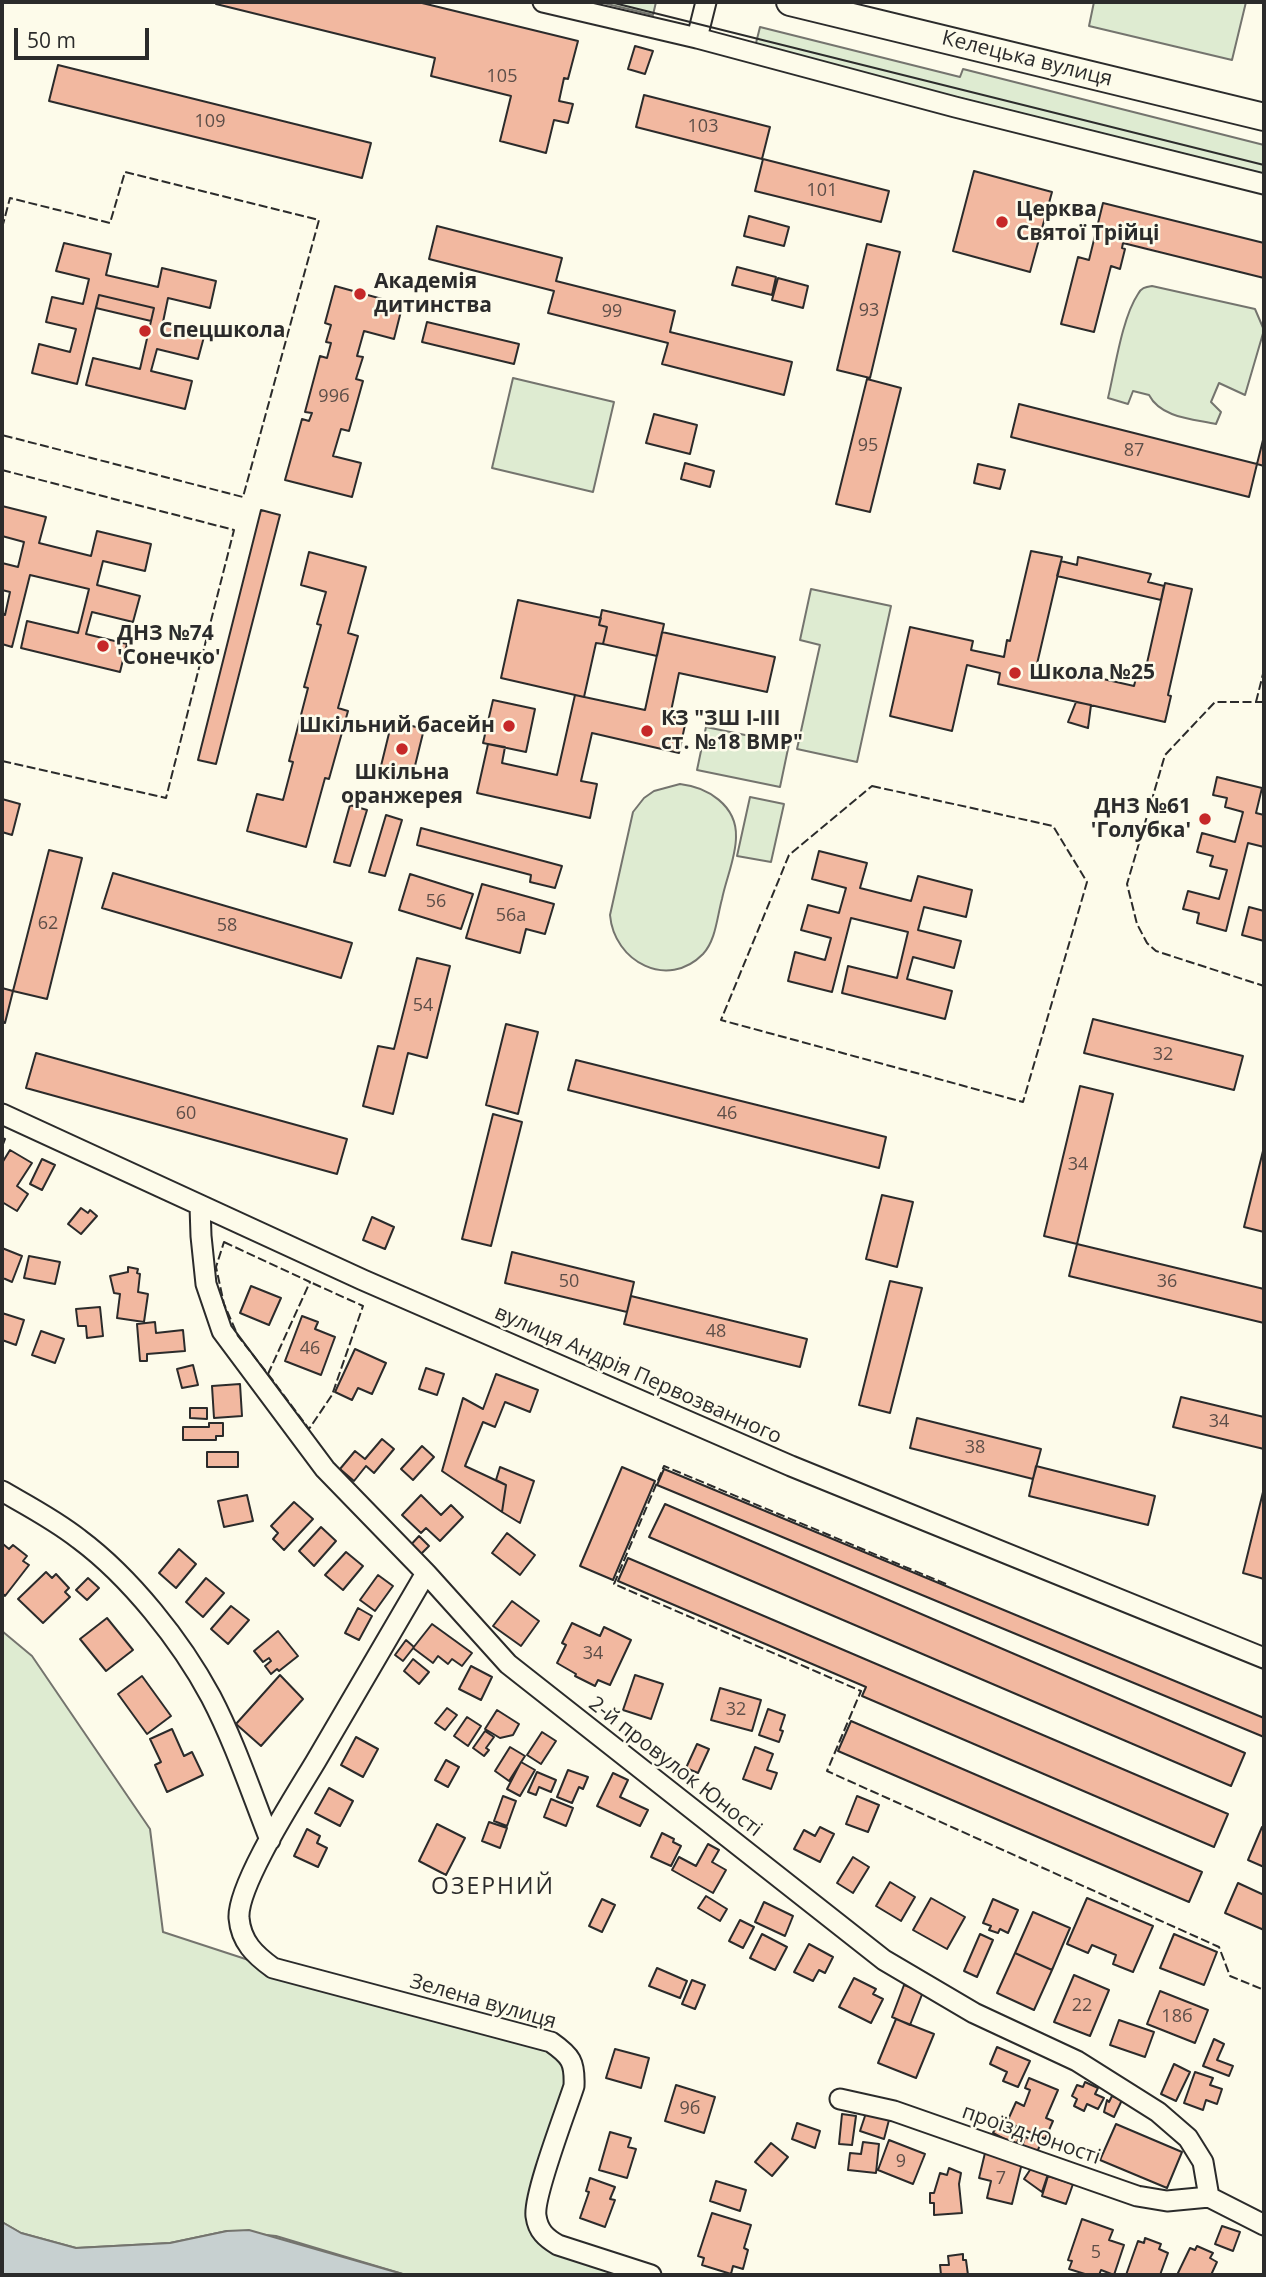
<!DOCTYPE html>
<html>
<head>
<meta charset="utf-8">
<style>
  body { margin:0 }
  #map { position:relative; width:1266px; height:2277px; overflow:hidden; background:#fdfbea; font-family:"Open Sans",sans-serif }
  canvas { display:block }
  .frame { position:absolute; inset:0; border:4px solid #2b2b2b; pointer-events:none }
  .scale { position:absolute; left:14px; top:28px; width:135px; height:32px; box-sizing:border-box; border:4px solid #2b2b2b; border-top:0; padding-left:9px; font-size:21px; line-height:24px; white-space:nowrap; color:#2b2b2b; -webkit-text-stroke:5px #fdfbea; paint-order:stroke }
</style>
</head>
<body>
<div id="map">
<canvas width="1266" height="2277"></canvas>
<div class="frame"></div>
<div class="scale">50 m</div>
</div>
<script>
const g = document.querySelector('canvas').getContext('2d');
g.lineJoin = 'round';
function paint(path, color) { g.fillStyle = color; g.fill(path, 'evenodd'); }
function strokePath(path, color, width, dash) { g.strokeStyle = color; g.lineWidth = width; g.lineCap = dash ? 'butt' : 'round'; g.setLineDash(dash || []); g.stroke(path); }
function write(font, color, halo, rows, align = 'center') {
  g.font = font + ' "Open Sans",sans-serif'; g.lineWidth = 5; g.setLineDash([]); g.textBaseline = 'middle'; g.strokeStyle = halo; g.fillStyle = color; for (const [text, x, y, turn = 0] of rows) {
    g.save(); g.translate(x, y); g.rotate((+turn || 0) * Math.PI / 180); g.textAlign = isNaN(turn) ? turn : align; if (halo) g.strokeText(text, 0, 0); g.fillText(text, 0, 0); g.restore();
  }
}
const green = new Path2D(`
  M599 2H656L653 15Z
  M1094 2H1246L1232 60 1089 26Z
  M760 27 960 77 963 69 1264 145V174L755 47Z
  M1152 286 1255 309 1264 330 1245 395 1219 383 1211 402 1221 412 1216 424C1193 419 1161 418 1149 395L1133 391 1128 404 1108 398C1115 369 1122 318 1138 294 1141 288 1145 287 1152 286Z
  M513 378 614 402 593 492 492 468Z
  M811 589 891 606 857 762 797 749 820 645 800 640Z
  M706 727 789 744 780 787 697 770Z
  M680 784C707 787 737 805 736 837 736 857 726 879 722 899 717 917 716 940 703 954 668 990 614 962 610 915L633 812 644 798 654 791Z
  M750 797 784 804 771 862 737 856Z
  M2 1631 32 1656 150 1829 163 1932 273 1968 551 2042 575 2069 536 2203 544 2237 651 2275H406L276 2236 227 2231 170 2243 76 2248 21 2233 2 2222Z`);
paint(green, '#deebd1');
strokePath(green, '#74746e', 2);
const water = new Path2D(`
  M2 2222 21 2233 76 2248 170 2243 227 2231 249 2230 406 2275H2Z`);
paint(water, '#c7d0d0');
strokePath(water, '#74746e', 2);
const building = new Path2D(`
  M217 2H418L578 41 568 79 564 78 559 101 573 104 568 123 554 120 546 153 500 141 511 96 431 76 435 58 216 4Z
  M635 46 653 51 645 74 628 69Z
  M58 65 371 143 362 178 49 101Z
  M644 95 770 127 762 159 636 127Z
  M763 159 889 191 881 222 755 191Z
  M974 171 1052 192 1030 272 953 251Z
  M1103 203 1264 243V278L1123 243 1122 248 1125 249 1120 269 1111 266 1094 332 1061 324 1078 257 1089 260Z
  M749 216 789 227 784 246 744 236Z
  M437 226 562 258 556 281 675 311 670 332 792 362 784 395 662 364 668 343 548 313 554 291 429 259Z
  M64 243 111 254 106 275 158 287 162 268 216 281 210 308 168 298 163 322 205 333 198 359 157 349 151 371 192 381 185 409 86 385 93 358 140 369 154 308 99 295 77 384 32 373 39 344 70 352 76 329 46 322 52 297 83 304 89 279 56 271Z
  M867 244 900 252 870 378 837 370Z
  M737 267 776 277 772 295 732 285Z
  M778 278 808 286 803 308 772 300Z
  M335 286 393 302 391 309 401 311 394 339 364 331 357 356 363 357 356 379 363 381 349 431 341 429 333 456 361 463 352 497 285 480 302 419 309 421 312 413 305 412 320 356 327 358 331 343 326 342 331 325 325 323Z
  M99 295 154 308 151 321 96 308Z
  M427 322 519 344 514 364 422 342Z
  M867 379 901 388 870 512 836 504Z
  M1019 404 1257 464 1249 497 1011 437Z
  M654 414 697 425 690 454 646 443Z
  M1264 436V466L1257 464Z
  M685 463 714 471 710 487 681 479Z
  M978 464 1005 470 1000 489 974 483Z
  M2 506 46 517 39 543 91 556 97 531 151 544 145 571 103 561 97 585 140 596 133 622 92 612 86 634 127 644 120 672 21 648 27 621 78 633 89 589 30 575 12 647 2 644V614L5 615 10 592 2 590V563L18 567 24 542 2 536Z
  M261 510 280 515 216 764 198 760Z
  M1031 551 1062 557 1037 664 1134 686 1138 670 1145 672 1165 583 1192 589 1168 695 1171 696 1165 722 998 684 1000 673 967 665 952 731 890 716 910 627 973 641 971 650 1004 657 1007 640 1010 641Z
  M309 552 366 567 348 633 358 636 338 708 348 711 329 779 325 778 306 847 247 831 257 794 283 800 293 762 289 761 308 688 304 687 321 625 317 624 326 592 301 585Z
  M1078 557 1151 574 1148 582 1164 586 1161 600 1057 576 1061 561 1077 565Z
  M518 600 601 618 599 625 607 627 603 644 596 643 584 697 501 678Z
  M602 610 664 624 657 656 603 644 607 627 599 625Z
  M662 632 775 657 767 692 679 673 670 716 686 720 679 753 592 733 581 781 597 784 590 818 477 793 488 744 505 747 502 763 557 775 575 695 645 710Z
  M493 700 535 709 526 752 483 743Z
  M1076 702 1091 705 1088 728 1068 722Z
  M392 721 424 729 412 778 380 770Z
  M1217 777 1262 788 1256 813 1264 815V847L1248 843 1226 931 1197 923 1199 913 1183 909 1188 891 1219 899 1227 870 1210 866 1213 856 1197 852 1202 833 1235 842 1243 812 1225 807 1227 798 1213 795Z
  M2 799 20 804 12 835 2 832Z
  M350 805 367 810 350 866 334 862Z
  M386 815 402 820 385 876 369 872Z
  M421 828 562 866 555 888 530 882 531 875 417 845Z
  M49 850 82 858 47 999 13 991Z
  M819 851 867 863 860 888 911 901 918 876 972 890 966 917 924 907 918 930 961 941 954 968 913 957 907 979 952 991 945 1019 842 993 848 966 897 978 908 932 851 918 832 992 788 981 795 952 825 960 831 938 801 930 808 905 839 913 846 888 812 879Z
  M113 873 352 943 341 978 102 908Z
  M410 874 473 894 461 929 399 910Z
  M482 884 554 904 545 934 526 929 520 953 466 938Z
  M1249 907 1264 911V941L1242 935Z
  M417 958 450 966 427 1058 408 1053 393 1114 363 1106 378 1046 394 1049Z
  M2 988 13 991 5 1023 2 1022Z
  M1093 1019 1243 1056 1234 1090 1084 1053Z
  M506 1024 538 1032 518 1114 486 1105Z
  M36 1053 347 1139 337 1174 26 1088Z
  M576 1060 886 1137 879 1168 568 1090Z
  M1080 1086 1113 1094 1077 1244 1044 1236Z
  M493 1114 522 1122 491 1246 462 1239Z
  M1264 1147V1232L1244 1227Z
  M10 1150 32 1163 17 1186 28 1194 17 1211 2 1202V1163Z
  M42 1159 55 1165 42 1190 30 1184Z
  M882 1195 913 1202 897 1267 866 1259Z
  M81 1208 88 1213 90 1210 97 1216 81 1234 68 1224Z
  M372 1217 394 1227 385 1249 363 1240Z
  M1077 1244 1264 1289V1323L1069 1276Z
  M2 1248 22 1256 12 1282 3 1278Z
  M512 1252 634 1282 627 1312 505 1283Z
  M29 1256 60 1262 55 1284 24 1278Z
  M128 1267 138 1269 137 1273 140 1274 138 1292 148 1294 144 1322 117 1318 120 1294 114 1293 110 1276 128 1272Z
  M890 1281 922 1288 890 1413 859 1405Z
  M251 1286 281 1298 269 1325 240 1313Z
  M631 1296 807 1339 800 1367 624 1324Z
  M100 1307 103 1336 87 1338 86 1326H78L76 1309Z
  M2 1313 24 1320 16 1345 2 1340Z
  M302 1316 318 1322 315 1329 335 1337 321 1375 285 1361Z
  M155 1322 156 1333 183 1330 185 1351 147 1354V1361H140L137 1324Z
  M41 1331 64 1339 55 1363 32 1355Z
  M355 1349 386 1363 372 1394 358 1388 352 1400 335 1392Z
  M193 1365 198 1385 182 1388 177 1369Z
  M426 1368 444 1374 437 1395 419 1389Z
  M496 1374 538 1390 530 1412 505 1402 495 1427 483 1422 465 1466 506 1485 502 1512 442 1471 463 1398 483 1409Z
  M240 1384 242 1416 214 1418 212 1386Z
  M1181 1397 1264 1417V1449L1173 1427Z
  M190 1408H207V1419L190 1418Z
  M917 1418 1041 1449 1033 1479 910 1448Z
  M209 1423H223V1436H216V1440H183V1427H209Z
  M382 1439 394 1449 374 1473 366 1466 354 1481 340 1469 355 1451 365 1459Z
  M422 1446 434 1457 413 1480 401 1469Z
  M207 1452H238V1467H207Z
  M1036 1466 1155 1496 1148 1525 1029 1496Z
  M500 1467 534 1481 520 1523 502 1512 506 1485 496 1480Z
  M622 1467 655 1481 613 1580 580 1566Z
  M664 1469 1264 1718V1737L657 1485Z
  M1264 1488V1579L1243 1573Z
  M247 1495 253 1521 224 1527 218 1501Z
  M421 1495 441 1515 451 1505 463 1517 440 1541 426 1528 421 1533 402 1515Z
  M294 1502 313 1519 284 1550 273 1539 278 1533 271 1526Z
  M665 1504 1245 1753 1231 1786 649 1537Z
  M321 1527 336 1541 314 1566 299 1551Z
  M507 1533 535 1555 520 1575 492 1553Z
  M419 1536 429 1546 417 1558 407 1549Z
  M3 1544 9 1549 13 1545 27 1556 23 1561 29 1565 5 1596 2 1593Z
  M179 1549 196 1564 176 1588 159 1573Z
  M346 1552 363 1566 343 1590 325 1575Z
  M628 1558 1228 1814 1214 1847 862 1696 866 1687 618 1581Z
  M46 1572 52 1578 56 1574 69 1588 65 1592 70 1597 43 1623 18 1599Z
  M378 1575 393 1586 375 1611 360 1600Z
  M88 1578 99 1588 87 1600 76 1590Z
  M206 1578 224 1593 203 1617 186 1602Z
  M512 1601 539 1621 521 1646 493 1626Z
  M231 1606 249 1620 228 1644 211 1629Z
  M358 1608 372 1616 359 1640 345 1633Z
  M107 1618 133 1650 106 1671 80 1639Z
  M572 1623 600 1636 604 1627 631 1640 610 1685 598 1680 595 1686 575 1676 576 1674 557 1663 566 1645 562 1643Z
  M432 1624 472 1653 462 1666 452 1659 448 1664 438 1656 433 1663 413 1648Z
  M278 1631 298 1656 279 1671 277 1669 271 1674 265 1666 271 1661 269 1658 263 1662 254 1651Z
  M406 1640 414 1647 403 1661 395 1655Z
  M413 1659 429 1672 419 1684 404 1671Z
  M471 1666 492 1677 481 1700 459 1689Z
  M280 1675 303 1699 261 1746 236 1724Z
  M635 1675 663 1684 651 1719 623 1710Z
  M142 1676 171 1716 147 1734 118 1694Z
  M720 1688 761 1700 752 1731 711 1720Z
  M447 1708 457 1715 445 1730 435 1723Z
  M768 1709 785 1715 780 1730 783 1731 779 1742 759 1735Z
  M497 1710 519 1724 513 1735 500 1738 485 1729Z
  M467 1717 481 1726 468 1746 454 1736Z
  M851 1721 1202 1872 1189 1902 838 1751Z
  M172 1729 184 1756 192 1752 203 1775 167 1792 155 1765 161 1762 150 1739Z
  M485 1731 494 1737 486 1748 489 1750 484 1756 473 1748Z
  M542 1732 556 1741 541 1764 527 1755Z
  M356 1737 378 1749 363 1777 341 1765Z
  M697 1744 709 1749 698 1773 686 1768Z
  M510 1747 525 1756 509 1781 495 1771Z
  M755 1747 773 1754 767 1770 777 1773 771 1789 743 1779Z
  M446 1760 459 1767 448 1787 435 1780Z
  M521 1762 535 1770 520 1796 507 1789Z
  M568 1770 588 1777 583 1789 579 1787 572 1803 557 1797Z
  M537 1772 556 1780 551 1792 539 1787 536 1795 528 1792Z
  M613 1773 628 1780 620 1797 648 1810 640 1826 597 1806Z
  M329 1788 353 1801 340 1826 315 1813Z
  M503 1796 516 1801 507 1826 494 1821Z
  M857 1796 879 1805 868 1832 846 1824Z
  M551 1799 573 1808 566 1826 544 1817Z
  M489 1822 507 1828 500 1848 482 1841Z
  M437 1824 465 1838 446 1875 419 1861Z
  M820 1827 834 1834 820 1862 794 1849 804 1830 815 1836Z
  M1262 1827 1264 1829V1867L1248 1860Z
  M307 1829 320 1836 317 1843 327 1848 318 1867 294 1856Z
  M662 1833 674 1839 673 1842 681 1846 671 1866 651 1857Z
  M708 1844 719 1850 712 1862 726 1870 713 1893 672 1870 679 1857 696 1866Z
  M853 1857 869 1867 853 1893 837 1883Z
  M890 1882 915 1897 901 1921 876 1906Z
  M1238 1883 1264 1895V1930L1225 1913Z
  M706 1896 727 1909 720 1921 698 1908Z
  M931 1898 965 1917 947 1949 913 1930Z
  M1087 1898 1153 1926 1133 1972 1113 1964 1116 1955 1092 1945 1088 1953 1067 1944Z
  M602 1899 615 1905 602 1932 589 1926Z
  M993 1899 1018 1910 1008 1933 1000 1929 998 1933 989 1930 991 1926 983 1923Z
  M764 1902 793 1916 785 1936 755 1922Z
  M1033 1912 1070 1928 1052 1970 1015 1953Z
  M740 1920 754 1927 743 1948 729 1941Z
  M762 1934 787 1947 775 1970 750 1958Z
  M980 1934 993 1940 977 1977 964 1971Z
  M1174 1934 1217 1952 1204 1985 1160 1968Z
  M809 1944 833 1957 825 1973 819 1970 813 1981 794 1972Z
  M1015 1953 1052 1970 1034 2010 997 1993Z
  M657 1968 687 1981 680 1998 649 1986Z
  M1074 1975 1109 1990 1090 2036 1054 2022Z
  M854 1978 876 1989 873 1994 883 1999 871 2023 839 2007Z
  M692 1980 705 1985 695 2009 682 2004Z
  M904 1985 923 1992 910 2025 892 2017Z
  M1160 1991 1208 2010 1195 2043 1147 2024Z
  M896 2019 934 2034 916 2078 878 2063Z
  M1119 2020 1154 2032 1145 2057 1110 2045Z
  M1214 2039 1224 2044 1217 2060 1233 2066 1229 2076 1203 2066Z
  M997 2047 1030 2061 1018 2087 1003 2081 1007 2072 990 2064Z
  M615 2049 649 2058 641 2088 606 2078Z
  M1174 2064 1190 2072 1176 2101 1161 2094Z
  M1195 2072 1213 2078 1210 2085 1222 2089 1217 2104 1206 2100 1203 2110 1184 2103Z
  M1029 2078 1058 2090 1046 2118 1053 2121 1045 2139 1007 2122 1016 2102 1024 2106 1030 2090 1025 2088Z
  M1085 2082 1098 2088 1095 2094 1104 2098 1098 2109 1087 2104 1084 2111 1074 2106 1077 2099 1072 2096 1077 2085 1083 2087Z
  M676 2085 715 2097 704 2133 665 2121Z
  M1112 2096 1122 2100 1114 2117 1104 2112 1107 2100 1109 2102Z
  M866 2113 889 2120 884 2139 860 2131Z
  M842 2114 856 2116 852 2145 839 2144Z
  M999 2120 1022 2130 1016 2145 993 2133Z
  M797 2123 820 2131 815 2148 792 2139Z
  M1116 2124 1182 2152 1167 2188 1100 2160Z
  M610 2132 631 2138 628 2147 636 2149 627 2178 599 2170Z
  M1025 2137 1041 2143 1037 2152 1022 2147Z
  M889 2140 925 2154 913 2184 878 2170Z
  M863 2142 879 2144 876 2173 848 2170 850 2153 861 2154Z
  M771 2143 788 2157 772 2176 755 2162Z
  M985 2153 1022 2163 1012 2204 987 2198 991 2181 979 2178Z
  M1034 2164 1048 2174 1042 2192 1024 2179Z
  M949 2168 961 2173 959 2184 962 2213 934 2215V2203H930V2193H934L940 2173 947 2175Z
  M1048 2176 1073 2184 1066 2204 1042 2196Z
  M590 2178 615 2187 610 2199 615 2200 605 2227 580 2218 589 2192 586 2191Z
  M716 2181 746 2190 740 2211 710 2201Z
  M712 2213 751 2225 744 2248 748 2250 743 2269 733 2266 731 2274 702 2265 704 2258 698 2256Z
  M1082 2219 1113 2230 1109 2240 1124 2245 1114 2275 1101 2270 1099 2275H1088L1069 2269 1072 2261 1068 2260Z
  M1222 2226 1240 2232 1233 2251 1215 2244Z
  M1145 2238 1161 2244 1159 2249 1168 2253 1160 2275H1126L1138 2241 1144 2243Z
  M1197 2246 1213 2253 1210 2258 1217 2262 1211 2275H1177L1190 2248 1195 2250Z
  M963 2254V2260H966L968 2275H941L940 2265H949L948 2256Z`);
paint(building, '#f2b8a0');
strokePath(building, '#2b2b2b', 2);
const minor = new Path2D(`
  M543 2 697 38 955 107 1264 184
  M697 38 706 2
  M2 1114 363 1280 791 1466 1264 1658
  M200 1206 201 1236 206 1284 222 1331 325 1469 426 1573 508 1664 884 1960 974 2013 1077 2061 1158 2112 1188 2138 1203 2162 1209 2197 1264 2225
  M2 1491C28 1506 55 1520 79 1539 130 1577 181 1641 211 1697 235 1743 251 1792 270 1840
  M426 1573C389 1636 352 1699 316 1761 297 1793 237 1885 239 1918 241 1942 255 1955 273 1968L551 2042C571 2056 575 2062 574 2086 566 2111 533 2196 536 2216 538 2231 546 2238 558 2245L651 2275
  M840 2099 894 2111 1137 2196 1167 2201 1209 2197`);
const major = new Path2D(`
  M790 2 1264 117`);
strokePath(minor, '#2b2b2b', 23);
strokePath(major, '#2b2b2b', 30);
strokePath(minor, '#fdfbea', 19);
strokePath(major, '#fdfbea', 26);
strokePath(new Path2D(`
  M610 2 1264 165`), '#2b2b2b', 2);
strokePath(new Path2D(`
  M2 228 10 198 110 223 125 172 319 220 243 497 2 435
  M2 470 234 530 166 798 2 761
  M1256 702 1264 670
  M1264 702H1215L1165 755 1127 884 1137 924 1147 943 1156 951 1264 986
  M872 786 1053 826 1087 882 1023 1102 721 1020 789 855Z
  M2 1138 5 1139 2 1147
  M224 1242 310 1282 268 1374 238 1336 224 1304 216 1267Z
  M268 1374 309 1429 332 1395 363 1306 310 1282
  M946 1584 664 1466 614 1584 861 1691 827 1771 1219 1947 1230 1976 1264 1990`), '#2b2b2b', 2, [9, 3.5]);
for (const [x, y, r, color] of [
  [1002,222,7,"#c62828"],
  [360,294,7,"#c62828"],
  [145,331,7,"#c62828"],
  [103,646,7,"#c62828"],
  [1015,673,7,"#c62828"],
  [509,726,7,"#c62828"],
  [647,731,7,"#c62828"],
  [402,749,7,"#c62828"],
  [1205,819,7,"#c62828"]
]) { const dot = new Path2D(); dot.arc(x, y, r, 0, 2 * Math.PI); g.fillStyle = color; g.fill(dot); strokePath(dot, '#fdfbea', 2.5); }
write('18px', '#5d4e48', null, [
  ["105",502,77],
  ["109",210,122],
  ["103",703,127],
  ["101",822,191],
  ["93",869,311],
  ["99",612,312],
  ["99б",334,397],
  ["95",868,446],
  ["87",1134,451],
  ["56",436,902],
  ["56а",511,916],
  ["62",48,924],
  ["58",227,926],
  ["54",423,1006],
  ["32",1163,1055],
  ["60",186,1114],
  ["46",727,1114],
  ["34",1078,1165],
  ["50",569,1282],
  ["36",1167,1282],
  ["48",716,1332],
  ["46",310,1349],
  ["34",1219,1422],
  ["38",975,1448],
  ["34",593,1654],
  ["32",736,1710],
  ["22",1082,2006],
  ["18б",1177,2017],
  ["9б",690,2109],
  ["9",901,2162],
  ["7",1001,2179],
  ["5",1096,2253]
]);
write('21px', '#2b2b2b', '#fdfbea', [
  ["Келецька вулиця",1027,59,14],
  ["вулиця Андрія Первозванного",638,1375,24],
  ["2-й провулок Юності",675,1767,38],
  ["Зелена вулиця",483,2002,16],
  ["проїзд Юності",1031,2135,19]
]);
write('bold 21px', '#2b2b2b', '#fdfbea', [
  ["Церква",1016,210],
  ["Святої Трійці",1016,234],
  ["Академія",374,282],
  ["дитинства",374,306],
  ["Спецшкола",159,331],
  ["ДНЗ №74",117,634],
  ["'Сонечко'",117,658],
  ["Школа №25",1029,673],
  ["КЗ \"ЗШ І-ІІІ",661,719],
  ["ст. №18 ВМР\"",661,743],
  ["Шкільний басейн",495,726,"right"],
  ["Шкільна",402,773,"center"],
  ["оранжерея",402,797,"center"],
  ["ДНЗ №61",1191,807,"right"],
  ["'Голубка'",1191,831,"right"]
], 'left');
g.letterSpacing = '2px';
write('23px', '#2b2b2b', '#fdfbea', [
  ["ОЗЕРНИЙ",493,1887]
]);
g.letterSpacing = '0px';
</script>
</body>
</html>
